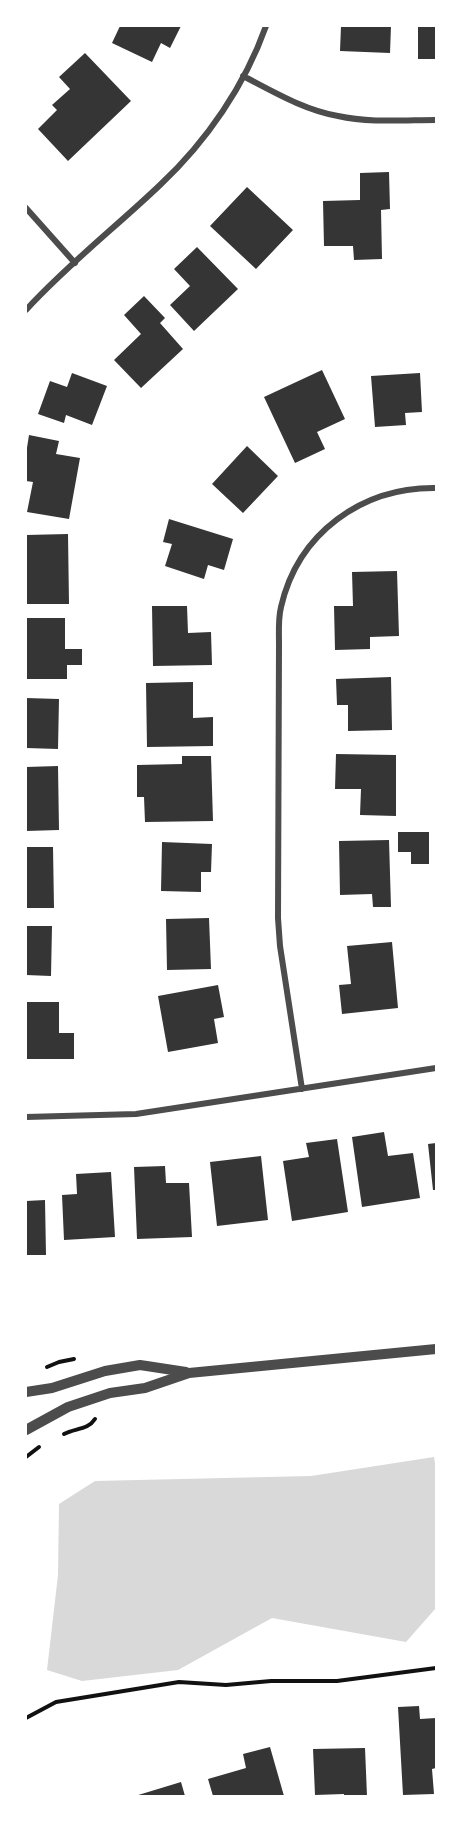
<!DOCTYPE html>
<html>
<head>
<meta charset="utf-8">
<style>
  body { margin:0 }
  #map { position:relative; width:462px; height:1822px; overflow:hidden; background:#fff; font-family:"Space Grotesk",sans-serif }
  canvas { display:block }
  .frame { position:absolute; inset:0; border:27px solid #fff; pointer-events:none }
</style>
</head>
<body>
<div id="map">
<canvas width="462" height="1822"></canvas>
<div class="frame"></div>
</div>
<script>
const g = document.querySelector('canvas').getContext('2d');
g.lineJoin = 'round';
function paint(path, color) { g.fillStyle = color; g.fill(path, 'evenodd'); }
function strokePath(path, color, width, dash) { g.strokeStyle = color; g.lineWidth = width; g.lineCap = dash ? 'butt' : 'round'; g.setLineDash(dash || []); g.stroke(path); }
paint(new Path2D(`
  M434 1457 436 1470V1608L406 1642 272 1618 178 1670 82 1681 47 1670 58 1575 59 1504 95 1481 311 1476Z`), '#d9d9d9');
paint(new Path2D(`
  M120 26H181L170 48 161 43 152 62 112 43Z
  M341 26H391L390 53 340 51Z
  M418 26H436V59H418Z
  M85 53 131 101 68 161 38 129 57 110 52 105 70 89 59 77Z
  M389 172 390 209 381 210 382 259 354 260 353 246H324L323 201 360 200V173Z
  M247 187 293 230 256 269 210 226Z
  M197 247 238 289 194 331 170 305 190 286 174 269Z
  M144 296 165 318 160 323 183 349 141 388 114 360 141 334 124 315Z
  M322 370 345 419 317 432 325 449 295 463 264 397Z
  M72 373 107 386 92 425 66 415 64 423 38 414 50 381 67 387Z
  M420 373 422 412 405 413 406 425 375 427 371 376Z
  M29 435 59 441 56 454 80 458 69 519 27 512 33 482 26 481V454Z
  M247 446 278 476 243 513 212 484Z
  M169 519 233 539 224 570 208 565 204 579 165 566 172 544 163 542Z
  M68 534 69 604H26V535Z
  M397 571 399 636 370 637V649L335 650 334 606H353L352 572Z
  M152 606H187L188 633 211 632 212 665 153 666Z
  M26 618H65V649H82V665H67V679H26Z
  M391 677 392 730 348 731V705H337L336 679Z
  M193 682V718L213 717V746L147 747 146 683Z
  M26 698 59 699 58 749 26 748Z
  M336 754 396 755V816L360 815 361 789H335Z
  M182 756H211L213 821 145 822 144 797H137V765L182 764Z
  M58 766 59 830 26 831V767Z
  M398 832H429V864H411V852H398Z
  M389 840 391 907H373L372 894 340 895 339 841Z
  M162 842 212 844 211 872H201V892L161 891Z
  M26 847H53L54 908H26Z
  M209 918 211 969 167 970 166 919Z
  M26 926H52L51 976 26 975Z
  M392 942 398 1008 342 1014 339 985 351 984 347 946Z
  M218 985 224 1017 214 1019 218 1043 168 1052 158 996Z
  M26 1002H59V1033H74V1059H26Z
  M384 1132 388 1156 413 1153 420 1198 362 1207 352 1137Z
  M337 1139 348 1212 292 1221 283 1161 309 1157 306 1143Z
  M436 1143V1190H433L428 1144Z
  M261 1156 268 1220 217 1226 210 1162Z
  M165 1166 166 1183H189L192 1237 137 1239 134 1167Z
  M111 1172 115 1237 64 1240 62 1195 77 1194 76 1174Z
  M45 1200 46 1255H26V1201Z
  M419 1706 420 1719 436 1718V1768L432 1769 434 1794 403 1795 398 1707Z
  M270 1747 284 1796H213L208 1779 246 1768 243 1754Z
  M365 1748 367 1796H344V1794L315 1795 313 1749Z
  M181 1782 185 1796H135Z`), '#353535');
strokePath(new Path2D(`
  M47 1367 59 1362 74 1359
  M64 1434C75 1428 88 1430 95 1419
  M26 1457 39 1447
  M26 1718 56 1702 179 1682 226 1685 271 1681H337L436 1668`), '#111', 4);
strokePath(new Path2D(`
  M243 76C274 92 304 110 338 116 369 123 405 120 436 120
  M26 208 75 263
  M26 310C67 265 116 227 160 185 207 141 245 85 266 26
  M302 1089 280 946 278 918 279 644C279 632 278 619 281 607 298 533 362 487 436 488
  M26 1117 136 1114 436 1068`), '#4c4c4c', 6);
strokePath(new Path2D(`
  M26 1392 52 1388 105 1371 140 1365 186 1372
  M26 1430 68 1407 110 1393 145 1388 189 1373 436 1349`), '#4c4c4c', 10);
</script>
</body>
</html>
